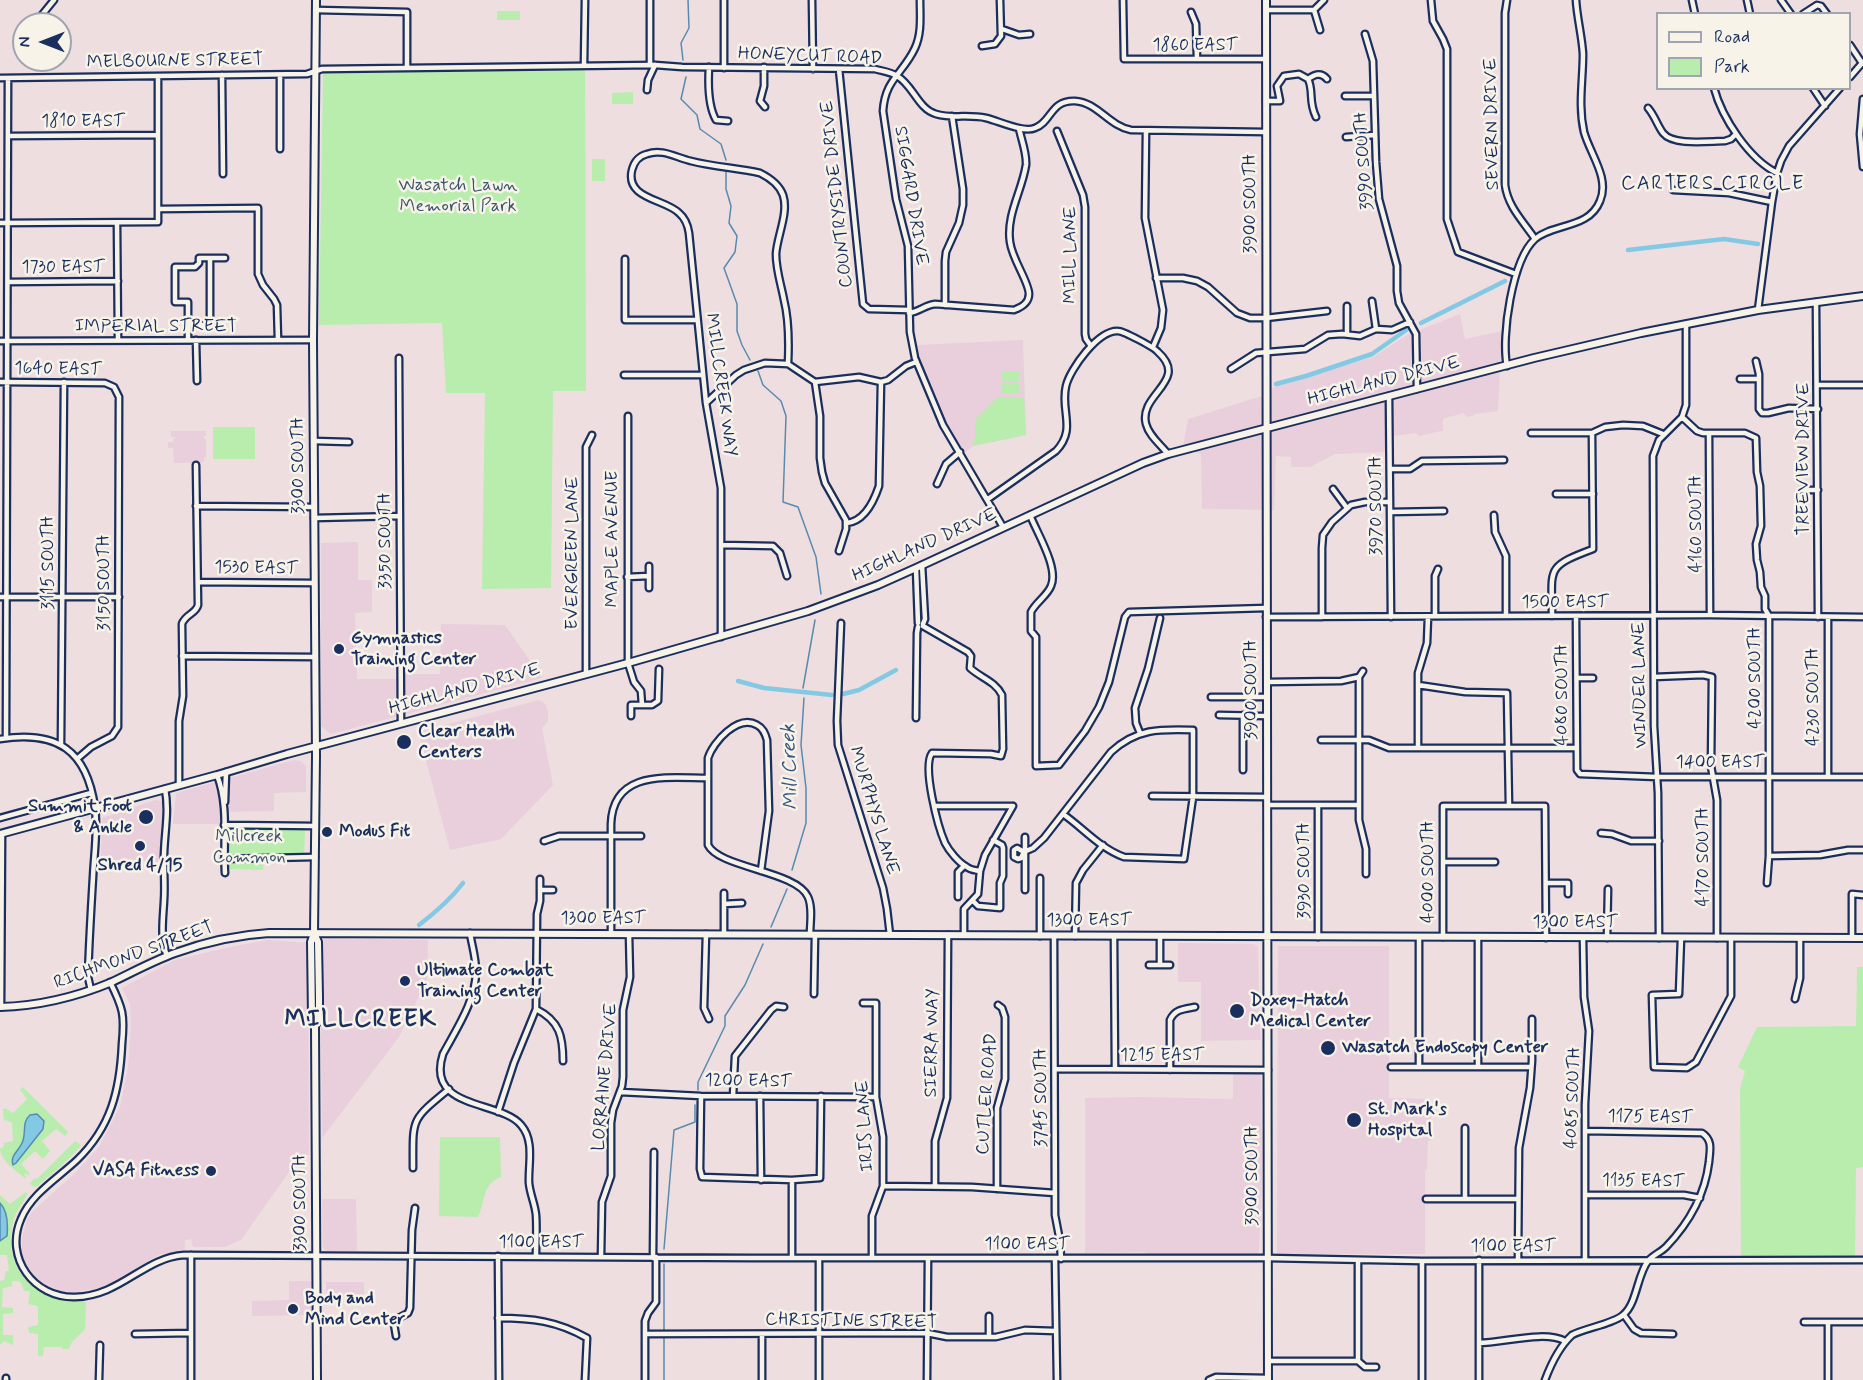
<!DOCTYPE html>
<html>
<head>
<meta charset="utf-8">
<style>
  body { margin:0 }
  #map { position:relative; width:1863px; height:1380px; overflow:hidden; background:#eedee0; font-family:Mynerve,sans-serif }
  canvas { display:block }
  .legend { position:absolute; left:1656px; top:12px; width:195px; height:78px; box-sizing:border-box; background:#f7f3e8; border:2px solid #9fa5b1; margin:0; padding:8px 10px; list-style:none; font-size:18px; color:#1b2f5e }
  .legend li { display:flex; align-items:center; gap:12px; height:30px }
  .legend b { width:30px; border:2px solid #9fa5b1 }
  .north { position:absolute; left:12px; top:12px; width:60px; height:60px; box-sizing:border-box; background:#f7f3e8; border:2px solid #9fa5b1; border-radius:50%; rotate:270deg; font-size:16px; font-weight:700; line-height:24px; text-align:center; color:#1b2f5e }
  .north::after { content:''; display:block; margin:auto; width:21px; height:27px; background:#1b2f5e; clip-path:polygon(50% 0,100% 100%,50% 72%,0 100%) }
</style>
</head>
<body>
<div id="map">
<canvas width="1863" height="1380"></canvas>
<ul class="legend">
<li><b style="height:8px;background:#f7f3e8"></b>Road</li>
<li><b style="height:16px;background:#b8edae"></b>Park</li>
</ul>
<div class="north">N</div>
</div>
<script>
const g = document.querySelector('canvas').getContext('2d');
g.lineJoin = 'round';
function paint(path, color) { g.fillStyle = color; g.fill(path, 'evenodd'); }
function strokePath(path, color, width, dash) { g.strokeStyle = color; g.lineWidth = width; g.lineCap = dash ? 'butt' : 'round'; g.setLineDash(dash || []); g.stroke(path); }
function write(font, color, halo, rows, align = 'center') {
  g.font = font + ' Mynerve,sans-serif'; g.lineWidth = 5; g.setLineDash([]); g.textBaseline = 'middle'; g.strokeStyle = halo; g.fillStyle = color; for (const [text, x, y, turn = 0] of rows) {
    g.save(); g.translate(x, y); g.rotate((+turn || 0) * Math.PI / 180); g.textAlign = isNaN(turn) ? turn : align; if (halo) g.strokeText(text, 0, 0); g.fillText(text, 0, 0); g.restore();
  }
}
paint(new Path2D(`
  M1460 314 1465 339 1502 331 1498 411 1474 414V416L1467 417 1463 413 1443 419V431H1441L1419 436 1416 433 1385 437 1386 452 1335 454 1310 467H1291V457L1276 456 1274 510 1202 509 1201 454 1183 446 1188 419 1262 396 1276 386 1373 357 1407 335Z
  M1023 340 1026 435 973 446 963 454 929 387 920 364 916 345Z
  M171 431H206V436H203L204 439H206V457H204V462L200 463H174L173 448H168V442H173V439L176 438 175 437H171Z
  M358 542V580H372V612L355 613 357 679H404V674H440L441 624 505 625 542 678 331 734 321 726V543Z
  M539 700 545 704 548 711V721L542 728 553 785 501 839 450 850 419 735 422 731Z
  M294 760 301 761 306 766V792L274 793V811L223 812V824H173L176 793Z
  M155 800 163 801 165 805 162 862 101 860 102 818Z
  M328 938 428 940 427 980 399 1037 322 1138 320 943 322 939Z
  M268 940 308 943 309 1155H301L241 1240 224 1247H193L191 1239 185 1240V1249L158 1255 109 1285 93 1289 75 1292 61 1291 46 1285 34 1276 27 1265 22 1255V1237L27 1220 33 1211 75 1173 99 1147 120 1107 128 1067 131 1024 130 1004 122 988 175 960 225 948Z
  M1178 943 1254 944 1258 947 1259 1016 1261 1040 1201 1041V982H1178Z
  M1278 946H1389V1098L1431 1099V1140L1428 1141 1427 1170H1425V1254H1277Z
  M1233 1073 1261 1074 1262 1178 1259 1251 1256 1255H1149L1144 1252 1085 1253V1098L1144 1097 1233 1099Z
  M322 1199H356L357 1251H326L323 1247Z
  M289 1281H311V1315L252 1316V1301L289 1300Z
  M326 1282H364V1298L326 1297Z`), '#e8cfdb');
paint(new Path2D(`
  M497 11H520V20H497Z
  M585 67 586 391H553L551 588 482 589 485 393H446L442 323 319 325 323 73Z
  M633 92V104H612V93Z
  M592 159H605V181H592Z
  M1002 372H1019V382H1002Z
  M1002 383H1019V393H1002Z
  M998 397H1024L1026 435 973 446V439H975V420Z
  M213 427H255V459H213Z
  M228 826 305 828 304 862H264L263 870 228 869Z
  M1857 967H1863V1167L1856 1168 1855 1256H1741L1740 1089 1745 1071 1738 1067 1757 1027 1856 1026Z
  M23 1087 68 1132 65 1136 56 1129 42 1141 50 1151 43 1159 35 1151 21 1164 30 1174 29 1175 24 1173 26 1179C17 1171 0 1161 0 1148H3L4 1143 13 1141 12 1122 4 1120 3 1109 5 1108 13 1113 27 1099 20 1090Z
  M440 1137H500L501 1177C481 1185 486 1201 478 1217L439 1216Z
  M75 1141 81 1145 79 1148 60 1167 36 1187 32 1186 30 1183 35 1178 37 1179Z
  M26 1192 28 1194C23 1202 17 1210 14 1218 0 1269 35 1302 83 1301L86 1303 85 1329 72 1342 69 1349H63L62 1347H44L43 1356H38V1334L29 1333 28 1327 38 1325V1306L28 1304 30 1291H24L21 1283 18 1281H12V1286L3 1288 2 1307 13 1308V1313L3 1314V1335H13V1345L4 1341 0 1345V1281L4 1280 6 1271H9L7 1255H0V1195L10 1204Z`), '#b8edae');
const water = new Path2D(`
  M37 1114 44 1121 43 1129 16 1163 13 1165C10 1155 18 1152 22 1143 27 1133 21 1123 30 1115Z
  M0 1203C8 1211 8 1225 7 1236L0 1241Z`);
paint(water, '#83c9e4');
strokePath(water, '#598bae', 1.5);
strokePath(new Path2D(`
  M683 60 681 43 689 28 688 0
  M686 77 681 99 697 115 700 129 721 144 726 160
  M726 170V189L731 206 729 223 737 236 735 252 724 268 737 304V331L742 345 750 360
  M758 371 763 385 781 401 786 416 783 502 798 507 816 557 821 594
  M803 688 815 620
  M792 870 806 823V788L801 745 804 698
  M771 927 787 889
  M698 1090V1082L725 1026V1016L745 985 763 944
  M664 1249 674 1130 695 1122V1105
  M664 1330V1264
  M664 1338V1380`), '#598bae', 1.5);
strokePath(new Path2D(`
  M1628 250 1724 239 1758 244
  M1421 323 1505 281
  M1276 384 1306 376 1372 354 1409 328
  M738 681 764 688 832 695
  M843 694 859 690 896 670
  M419 925C436 912 450 900 463 883`), '#83c9e4', 4.5);
const minor = new Path2D(`
  M650 0V65
  M724 0V68
  M812 0 813 69
  M920 0C920 16 922 33 915 48 903 74 885 79 883 111L896 199 908 246 910 332 915 358 943 425 1003 527
  M1123 0 1124 59H1266
  M1431 0 1433 21 1443 39 1447 49V219L1458 252 1516 274
  M1507 0 1505 13V185C1508 207 1523 221 1535 239
  M1692 0 1695 14
  M1747 0 1750 14
  M1781 0 1791 14
  M316 10 407 12V67
  M1266 10H1314L1324 0
  M1314 10 1320 30
  M1191 12 1196 24 1197 59
  M1803 14 1817 5 1821 6 1827 14
  M41 16 54 0
  M1002 29 1019 35 1030 34
  M1365 34 1373 61 1376 162 1379 199 1397 266V291L1399 303 1416 334 1417 389
  M1850 45 1862 63
  M982 46 995 44 1001 36 1000 0
  M584 65 585 0
  M709 67C708 84 708 106 716 120L728 121
  M764 67V86L760 101 765 107
  M839 69 863 304 869 309 909 310
  M222 75 223 174
  M1850 77 1863 62
  M0 78 307 74 322 69 655 65 682 67 875 69C882 71 891 72 897 76 913 85 918 109 936 114 952 119 969 114 986 118 999 121 1023 133 1035 128 1052 122 1050 100 1075 101 1097 102 1109 126 1131 130L1266 132
  M1308 79C1314 91 1308 101 1316 117
  M1308 79C1315 74 1321 72 1327 79
  M1714 88C1722 118 1749 159 1777 173
  M1813 88 1825 106
  M647 90 648 80 655 65
  M1345 96H1374
  M1863 99 1860 134 1863 167
  M1266 101H1280L1277 86 1284 76 1299 74 1308 79
  M1648 108C1655 116 1657 125 1663 133 1673 146 1709 141 1725 141L1731 139 1736 134
  M1057 131 1083 195 1085 207V334L1086 339 1091 346
  M1146 131 1145 218 1163 310 1161 328 1153 347
  M8 136 158 135
  M1346 137 1375 135
  M280 149V75
  M1673 190 1729 193 1772 202
  M158 209 258 208V274L263 285 274 299 277 305 278 340
  M0 223 158 222V76
  M117 223 118 340
  M625 259V320H697
  M1156 278H1183L1197 281 1208 287 1237 313 1250 318H1266L1327 311
  M8 282 118 281
  M1372 301 1376 329
  M1816 302 1818 617
  M945 305V261L946 252 959 223 963 205V189L952 116
  M1758 310 1772 202 1777 173 1781 161 1789 146 1840 88
  M909 313C919 312 925 305 935 304L1014 310C1022 307 1029 303 1029 294 1029 282 1012 259 1010 242 1006 215 1022 191 1026 165 1027 153 1021 139 1019 128
  M188 325H210V258
  M1347 334V306
  M188 340V302H175V267H195L199 263V258H225
  M196 340 197 381
  M0 341 313 340
  M399 358 401 723
  M1756 361 1759 374V409L1762 413H1768L1789 408 1818 409
  M1507 366C1501 337 1512 260 1535 239 1554 223 1589 229 1600 201 1610 178 1590 154 1584 132 1578 105 1583 81 1583 54 1582 36 1577 18 1576 0
  M1231 369 1256 353 1305 349 1328 335 1342 334 1360 336 1376 329 1392 330 1410 322
  M624 375H703
  M1740 379H1759
  M0 382 105 383 114 387 119 397 118 727 112 736 91 747 77 759
  M815 382 820 416V458L822 472 825 483 846 520V529L839 551
  M1818 385H1863
  M1389 396 1391 617
  M706 403 736 375 744 370 765 363 788 364 815 382 859 377 881 382 888 380 906 366 916 362
  M628 416V663L634 682 641 691 642 705
  M1682 417 1697 431 1703 433H1745L1756 438 1757 472 1760 486 1761 526 1756 544 1757 560 1760 572 1761 587 1765 596V609L1769 616V856L1767 883
  M1531 433H1592L1605 427 1623 425 1643 426 1663 434
  M1709 434 1710 615
  M314 441 349 442
  M1390 469H1410L1422 461 1504 460
  M937 484 946 464 960 452
  M1333 489 1347 508
  M1802 490H1818
  M1556 494H1593
  M988 499 1056 451C1077 429 1060 411 1066 386 1070 369 1098 330 1118 331 1123 331 1154 347 1158 352 1190 381 1138 394 1146 424 1149 436 1161 445 1168 454
  M196 506 314 507
  M1390 512 1444 511
  M1030 515C1037 533 1059 568 1051 586 1047 596 1036 602 1031 612V631L1036 637V766L1059 765 1085 731 1099 707 1109 682 1125 617 1129 612 1266 608
  M1494 515 1495 532 1506 556V616
  M314 518 400 516
  M847 523C864 521 874 501 879 486L881 382
  M721 545 773 546 780 553 787 576
  M922 565 925 619 923 624
  M649 566V588
  M916 568 918 623
  M627 577 649 576
  M198 582 314 583
  M0 597H119
  M1435 616V576L1438 569
  M1552 616C1552 568 1545 567 1593 549L1592 433
  M1576 616 1577 766V770L1580 774 1657 777H1863
  M1266 617 1710 615 1863 617
  M1322 617V548L1323 535 1332 522 1351 505 1365 502H1390
  M841 623 837 721 838 745 883 888 887 909 890 935
  M923 626 968 652 971 656 970 668C981 678 995 681 1002 695L1003 749 1001 756 991 754 932 753C922 767 938 827 945 843 949 851 959 863 967 867 970 870 975 870 980 871
  M721 637V488L706 403 689 233C688 226 685 218 679 213 665 199 625 199 632 170 634 162 639 156 647 154 662 148 677 158 691 161 714 167 738 168 760 173 770 178 779 184 783 195 789 213 777 236 776 254 776 270 781 284 784 300 789 320 789 343 788 364
  M182 656 315 657
  M1363 671 1359 677V820L1366 849V874
  M586 673V447L592 435
  M1654 677 1703 675 1712 677 1711 766 1717 800V938
  M1577 678H1593
  M1267 682 1341 681 1359 677
  M1418 685 1465 692 1507 693 1509 806
  M1211 697H1267
  M1219 715 1267 716
  M1243 715V770
  M631 716V705H652L658 701 659 669
  M916 718 917 633 918 627
  M1140 733 1136 723 1135 708 1148 669 1160 618
  M6 738 8 78
  M0 739C57 730 87 750 95 808 98 830 94 855 93 877 91 910 89 943 88 977L91 990
  M1321 740H1369L1389 748H1576
  M61 744 64 382
  M1418 748V673L1427 643 1428 617
  M217 775C229 806 223 841 225 873
  M1828 776V617
  M179 785V721L183 696 182 624C185 614 196 614 198 605L196 465
  M165 789C170 814 163 839 164 864 164 876 165 888 164 901 163 920 160 938 167 956
  M1152 796 1267 797
  M225 802 226 772
  M1267 805H1359
  M1318 805V937
  M935 806H1013
  M0 818 91 793
  M224 825 315 826
  M1601 833 1612 834 1631 841H1659
  M1025 837V890
  M544 841 559 836H641
  M1024 852 1017 848 1014 850V857L1018 859 1021 858 1024 852 1033 848 1044 838 1111 752C1137 728 1160 729 1193 730V797L1184 859 1124 857C1101 849 1083 828 1063 814
  M1769 856 1820 855 1848 850H1863
  M224 859 315 857
  M1443 862H1495
  M761 871 769 811 767 740C765 733 763 728 757 725 738 714 713 742 708 758V845C719 868 797 871 808 897 813 908 810 923 810 935
  M1546 883H1568V894
  M540 890H553
  M724 893V934
  M958 897V872L964 866
  M973 901 978 906 1000 908V883L1003 876V848L1002 845 993 840
  M724 904 742 903
  M470 933C472 946 476 958 476 971 476 1000 457 1028 443 1054 425 1110 500 1100 521 1125 535 1141 528 1165 529 1183 530 1194 535 1204 536 1215 537 1228 536 1242 536 1256
  M611 934V824C613 769 668 778 708 778
  M706 934 704 1008 709 1019
  M964 935V909L978 894 980 871 985 855 1013 806
  M1040 936V878
  M1054 936 1055 1215 1060 1241 1061 1259
  M1075 936 1076 883 1083 870 1103 845
  M1114 936 1115 1069
  M1160 937V965
  M1443 937V806H1545L1546 938
  M1583 938 1584 997 1589 1031 1585 1104V1260
  M1607 938 1608 889
  M1659 938 1658 793 1654 726 1653 456 1659 440 1682 417 1686 405V324
  M1681 938 1679 994 1652 995 1654 1067 1687 1068 1696 1062 1731 996V938
  M1852 938V894L1863 895
  M1149 965H1170
  M110 982C115 992 120 1002 122 1012 124 1022 123 1034 122 1044 120 1090 111 1127 77 1160 58 1178 31 1194 21 1219 4 1258 34 1298 75 1297 121 1296 143 1258 184 1255L751 1258H1268L1422 1261 1863 1260
  M814 994 815 935
  M1795 999 1800 978V938
  M863 1003H876V1097L883 1137V1186L872 1216V1258
  M1 1007 2 834
  M536 1009C560 1021 563 1037 563 1061
  M1391 1067H1531
  M1419 1067V937
  M1478 1067V937
  M1055 1069 1268 1070
  M1170 1070V1020C1175 1009 1184 1009 1195 1007
  M620 1092 701 1096 876 1097
  M701 1096 700 1169 702 1177 792 1180 820 1178 821 1096
  M733 1096 735 1056 771 1010 776 1006 784 1007
  M760 1096 761 1180
  M498 1112 514 1063 536 1009 537 914 540 901V879
  M413 1168C413 1118 410 1121 449 1089
  M792 1180V1258
  M883 1186 972 1187 1055 1193
  M935 1186V1141L947 1098 948 935
  M997 1189V1108L1005 1079V1017L1002 1008 998 1005
  M1585 1195H1684L1700 1198
  M1426 1199H1518
  M1465 1199V1128
  M191 1255V1380
  M498 1256 499 1380
  M601 1257 602 1202 611 1176V1123L613 1110 622 1086 623 1077V1010L630 977 629 934
  M653 1258 654 1152
  M819 1258V1380
  M1055 1259 1057 1380
  M1518 1260 1519 1148 1530 1088 1532 1061V1019
  M1624 1315 1634 1329 1641 1333 1673 1334
  M989 1316V1337
  M498 1318C532 1318 557 1321 587 1338L585 1380
  M1804 1322H1863
  M135 1334 191 1333
  M645 1334 927 1333 947 1337H996L1025 1330 1055 1331
  M762 1335V1380
  M396 1336 394 1324 395 1320 408 1313 410 1308 412 1230 415 1208
  M1479 1343C1503 1343 1544 1330 1565 1341
  M1268 1361H1358L1365 1367H1376
  M1358 1361V1260
  M6 1380V1378
  M99 1380 100 1345
  M645 1380V1321L648 1313 656 1302V1257
  M927 1380 928 1258
  M1209 1380 1216 1377 1268 1378
  M1422 1380V1261
  M1479 1380V1260
  M1545 1380C1551 1364 1559 1347 1572 1335 1585 1328 1613 1324 1623 1315 1637 1304 1637 1275 1648 1261 1653 1255 1661 1252 1666 1247 1689 1223 1705 1195 1709 1162 1710 1150 1713 1140 1702 1133L1585 1131
  M1828 1380V1322`);
const major = new Path2D(`
  M316 0 313 340 316 756 314 933 311 942 312 1018 315 1026 317 1380
  M1266 0 1268 1380
  M0 834 217 775 287 754 628 663 808 611 878 585 916 568 1143 463 1168 454 1534 358 1641 333 1758 310 1863 296
  M314 933 318 942 319 997V1018L315 1026
  M0 1007C39 1006 76 997 112 982 133 972 153 961 175 953 205 942 237 935 269 933L1863 938`);
strokePath(minor, '#1b2f5e', 9);
strokePath(major, '#1b2f5e', 10);
strokePath(minor, '#f7f3e8', 4.5);
strokePath(major, '#f7f3e8', 6);
for (const [x, y, r, color] of [
  [339,649,6,"#1b2f5e"],
  [404,742,8,"#1b2f5e"],
  [146,817,8,"#1b2f5e"],
  [327,832,6,"#1b2f5e"],
  [140,846,6,"#1b2f5e"],
  [405,981,6,"#1b2f5e"],
  [1237,1011,8,"#1b2f5e"],
  [1328,1048,8,"#1b2f5e"],
  [1354,1120,8,"#1b2f5e"],
  [211,1171,6,"#1b2f5e"],
  [293,1309,6,"#1b2f5e"]
]) { const dot = new Path2D(); dot.arc(x, y, r, 0, 2 * Math.PI); g.fillStyle = color; g.fill(dot); strokePath(dot, '#f7f3e8', 2); }
write('18px', '#1b2f5e', '#f7f3e8', [
  ["1860 EAST",1195,46],
  ["HONEYCUT ROAD",810,57,2],
  ["MELBOURNE STREET",175,62,-1],
  ["1810 EAST",83,122],
  ["SEVERN DRIVE",1493,124,-91],
  ["3990 SOUTH",1365,161,-94],
  ["COUNTRYSIDE DRIVE",838,194,-96],
  ["SIGGARD DRIVE",910,196,81],
  ["3900 SOUTH",1251,204,-90],
  ["MILL LANE",1071,255,-90],
  ["1730 EAST",63,268],
  ["IMPERIAL STREET",156,327],
  ["1640 EAST",58,370,1],
  ["HIGHLAND DRIVE",1384,382,-14],
  ["MILLCREEK WAY",720,385,82],
  ["TREEVIEW DRIVE",1804,459,-90],
  ["3300 SOUTH",299,466,-90],
  ["3970 SOUTH",1377,506,-90],
  ["4160 SOUTH",1697,524,-90],
  ["MAPLE AVENUE",613,539,-90],
  ["3350 SOUTH",386,541,-90],
  ["HIGHLAND DRIVE",925,546,-24],
  ["EVERGREEN LANE",573,553,-90],
  ["3115 SOUTH",49,563,-90],
  ["1530 EAST",256,569,1],
  ["3150 SOUTH",105,583,-90],
  ["1500 EAST",1565,603],
  ["4200 SOUTH",1756,678,-90],
  ["WINDER LANE",1641,685,-91],
  ["HIGHLAND DRIVE",465,690,-15],
  ["3900 SOUTH",1252,690,-90],
  ["4080 SOUTH",1563,695,-90],
  ["4230 SOUTH",1814,697,-90],
  ["1400 EAST",1720,763],
  ["MURPHYS LANE",873,811,73],
  ["4170 SOUTH",1704,857,-90],
  ["3930 SOUTH",1305,871,-90],
  ["4000 SOUTH",1429,872,-90],
  ["1300 EAST",603,919],
  ["1300 EAST",1089,921],
  ["1300 EAST",1575,923],
  ["RICHMOND STREET",134,956,-20],
  ["SIERRA WAY",933,1043,-89],
  ["1215 EAST",1162,1056],
  ["LORRAINE DRIVE",606,1077,-85],
  ["1200 EAST",748,1082,1],
  ["CUTLER ROAD",988,1094,-86],
  ["3745 SOUTH",1042,1098,-90],
  ["4085 SOUTH",1574,1098,-88],
  ["1175 EAST",1650,1118,1],
  ["IRIS LANE",866,1126,-93],
  ["3900 SOUTH",1253,1176,-90],
  ["1135 EAST",1643,1182,1],
  ["3300 SOUTH",301,1203,-90],
  ["1100 EAST",541,1243],
  ["1100 EAST",1027,1245],
  ["1100 EAST",1513,1247],
  ["CHRISTINE STREET",851,1322,1]
]);
write('18px', '#3a556e', '#f7f3e8', [
  ["Wasatch Lawn",458,186],
  ["Memorial Park",458,207],
  ["Millcreek",249,837],
  ["Common",249,858]
]);
write('bold 18px', '#1b2f5e', '#f7f3e8', [
  ["Gymnastics",351,639],
  ["Training Center",351,660],
  ["Clear Health",418,732],
  ["Centers",418,753],
  ["Summit Foot",132,807,"right"],
  ["& Ankle",132,828,"right"],
  ["Modus Fit",339,832],
  ["Shred 4/15",140,866,"center"],
  ["Ultimate Combat",417,971],
  ["Training Center",417,992],
  ["Doxey-Hatch",1250,1001],
  ["Medical Center",1250,1022],
  ["Wasatch Endoscopy Center",1342,1048],
  ["St. Mark's",1368,1110],
  ["Hospital",1368,1131],
  ["VASA Fitness",199,1171,"right"],
  ["Body and",305,1299],
  ["Mind Center",305,1320]
], 'left');
g.letterSpacing = '1.5px';
write('20px', '#1b2f5e', '#f7f3e8', [
  ["CARTERS CIRCLE",1713,185]
]);
g.letterSpacing = '0px';
write('italic 20px', '#355680', '#f7f3e8', [
  ["Mill Creek",791,767,-92]
]);
g.letterSpacing = '1.5px';
write('bold 24px', '#1b2f5e', '#f7f3e8', [
  ["MILLCREEK",361,1021]
]);
g.letterSpacing = '0px';
</script>
</body>
</html>
